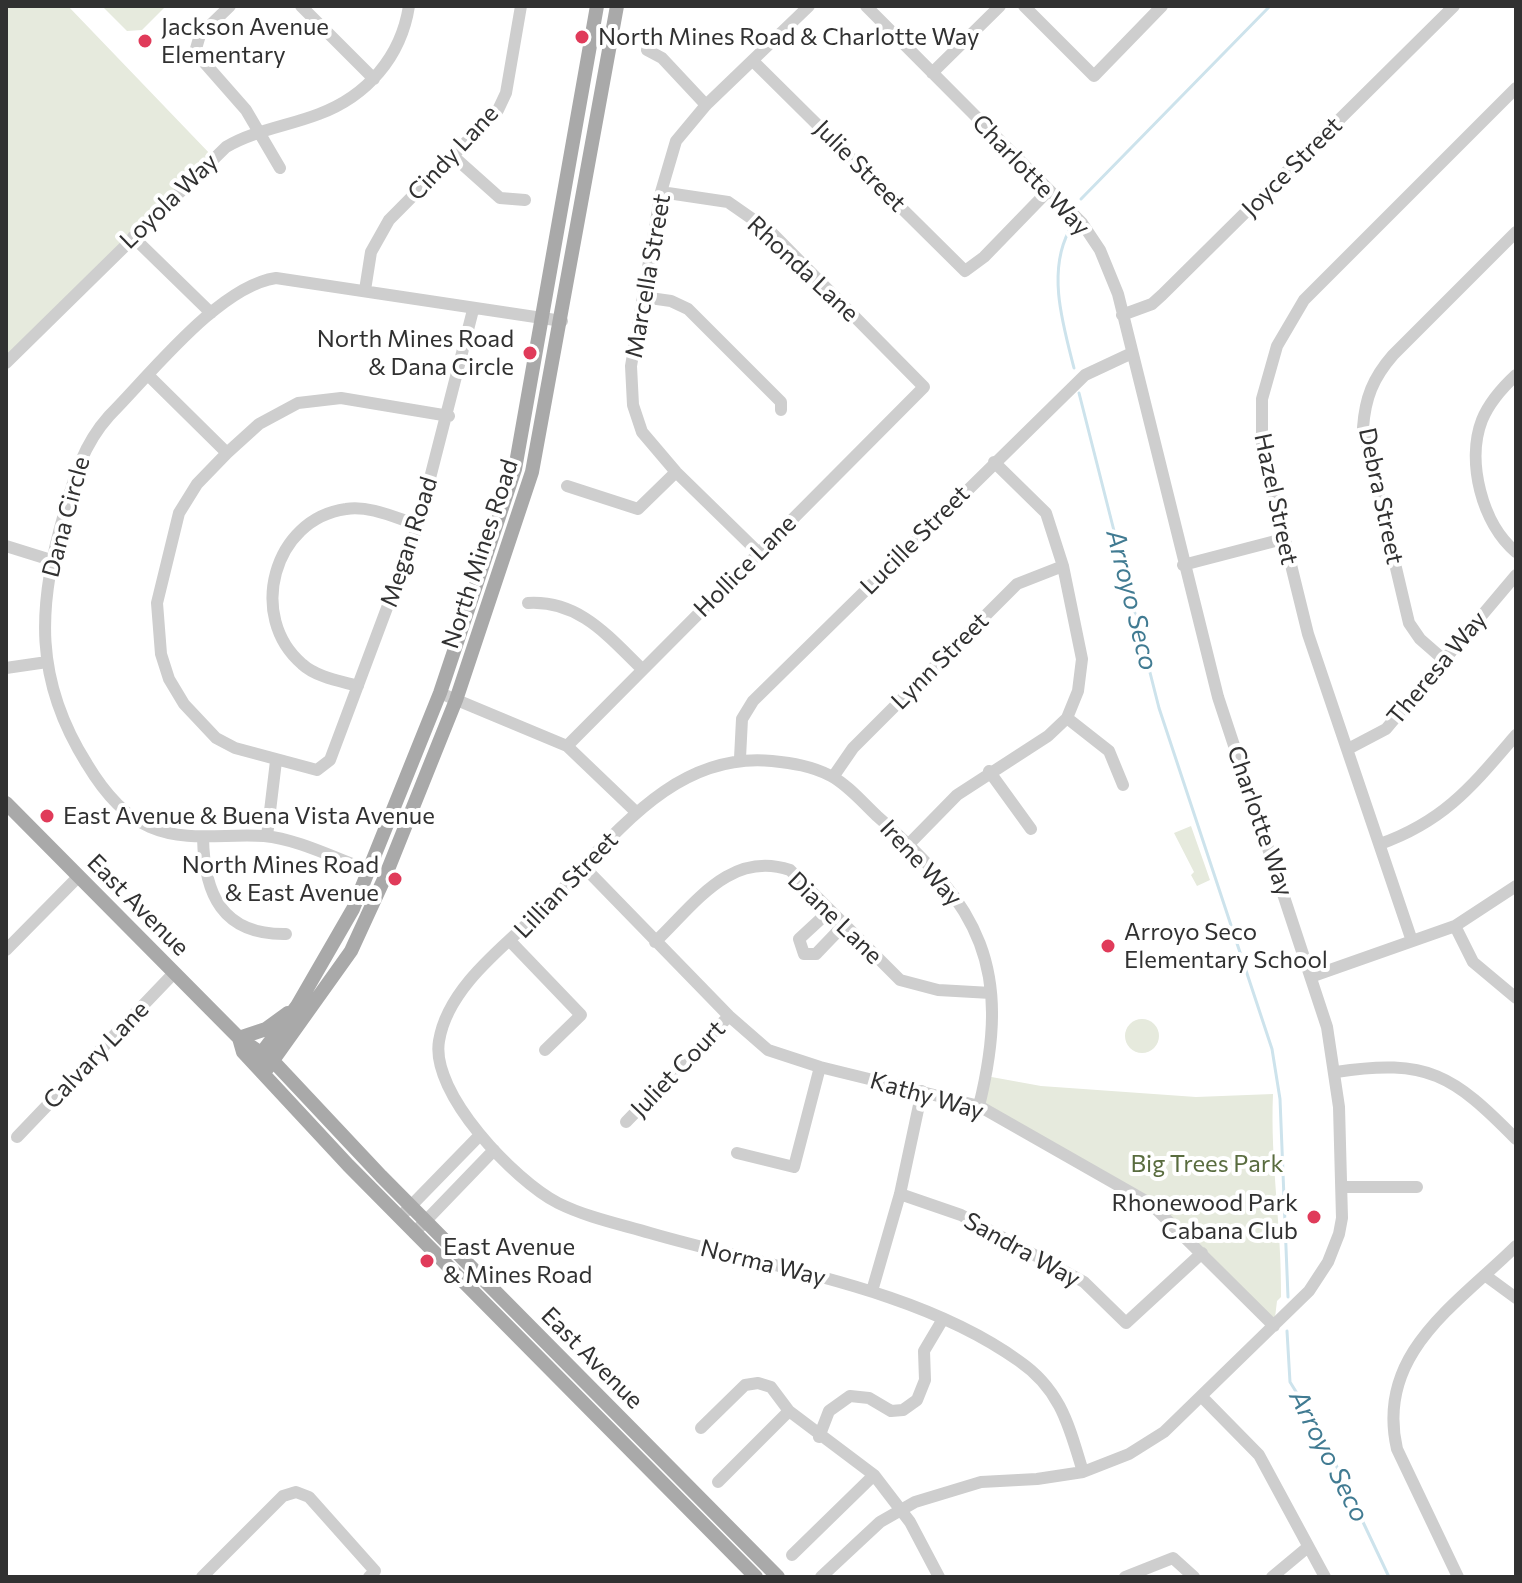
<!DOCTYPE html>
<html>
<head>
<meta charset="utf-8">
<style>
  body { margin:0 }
  #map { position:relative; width:1522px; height:1583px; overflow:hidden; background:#fff; font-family:Commissioner,sans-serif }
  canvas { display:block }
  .frame { position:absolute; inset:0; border:8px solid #313131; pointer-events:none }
</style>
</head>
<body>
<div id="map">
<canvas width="1522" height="1583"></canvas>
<div class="frame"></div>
</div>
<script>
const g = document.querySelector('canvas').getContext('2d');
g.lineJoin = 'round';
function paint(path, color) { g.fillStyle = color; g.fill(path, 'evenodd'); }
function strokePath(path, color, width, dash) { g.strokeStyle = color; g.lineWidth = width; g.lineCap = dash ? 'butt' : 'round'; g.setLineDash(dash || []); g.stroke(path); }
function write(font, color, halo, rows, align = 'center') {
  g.font = font + ' Commissioner,sans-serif'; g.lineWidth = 8; g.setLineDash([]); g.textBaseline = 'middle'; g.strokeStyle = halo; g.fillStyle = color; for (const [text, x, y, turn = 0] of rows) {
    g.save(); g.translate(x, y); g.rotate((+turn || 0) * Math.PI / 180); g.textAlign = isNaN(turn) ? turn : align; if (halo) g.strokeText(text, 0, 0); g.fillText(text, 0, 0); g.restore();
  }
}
paint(new Path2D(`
  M6 6H68L213 157 6 363Z
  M102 6H166L142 30 127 31Z
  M1191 826 1210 880 1197 886 1191 875 1194 872 1174 833Z
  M1125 1036a17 17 0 1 1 34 0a17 17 0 1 1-34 0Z
  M986 1076 1041 1086 1196 1097 1273 1094C1270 1162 1282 1229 1281 1297L1277 1301 1274 1326 1151 1204 979 1106Z`), '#e6eadd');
strokePath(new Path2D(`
  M1081 199 1270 6
  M1069 231C1047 272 1063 325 1074 368
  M1079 393 1159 708 1272 1049 1280 1099 1288 1297
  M1287 1331 1290 1382 1318 1427 1389 1577`), '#cde3ec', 3);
strokePath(new Path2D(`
  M230 6 200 35 195 52 246 110 280 168
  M301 6 374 79
  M1024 6 1094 76 1162 6
  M647 50 662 58 706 105
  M754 62 965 271 984 257 1049 190
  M932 73 1000 6
  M453 156 500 198 525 200
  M133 237 211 313
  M365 290 371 252 389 220 498 110 506 93 521 6
  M643 297 671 301 688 309 781 402V410
  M1122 315 1152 304 1162 295 1454 6
  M6 363 226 147C255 130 288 126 319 114 367 96 401 57 409 6
  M1516 375C1503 387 1489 403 1482 420 1466 461 1482 524 1516 552
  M149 376 227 453
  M449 416 341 398 298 403 259 424 227 453 197 484 179 513 157 603 161 654 169 679 184 704 216 738 235 748 317 770 330 760 418 525 473 310
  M567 486 638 509 676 472
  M6 546 51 560
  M759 553 676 472 642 432 633 405 631 366 661 192 676 141 706 105 809 6
  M1183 565 1283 539
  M528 603C579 600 608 636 642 669
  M1444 660 1420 639 1409 623 1363 428C1365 398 1373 378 1393 355L1516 232
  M6 668 47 662
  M358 686C340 681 316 677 302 664 247 617 273 519 346 509 369 505 396 518 418 525
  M440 693 567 746 636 812
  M1067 718 1109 751 1123 785
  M567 746 924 387 771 232 728 202 661 192
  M1348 749 1386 729 1516 575
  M740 758 742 719 753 701 1085 375 1132 353
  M989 771 1031 829
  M833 777 853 748 1017 584 1063 566
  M267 836 276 761
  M203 837C204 894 222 935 286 934
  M909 844 957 795 1048 736 1067 718 1078 691 1082 659 1063 566 1046 513 994 462
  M1380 844C1445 821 1473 785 1516 735
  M584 867 729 1016 768 1050 820 1067 979 1106 1151 1204 1274 1326
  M368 870C336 859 298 839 264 836 226 833 187 843 150 827 122 815 102 789 87 764 34 680 37 606 64 514 74 477 83 445 109 416 150 375 219 286 276 278L562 321
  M825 915 836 920 839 930 816 954H804L799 939Z
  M1455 926 1473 962 1516 998
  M510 941 581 1015 545 1050
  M1412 941 1308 634 1262 447V399L1277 346 1304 300 1516 88
  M655 942C695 904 730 850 790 870L900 980 938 990 991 993
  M6 950 79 876
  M1313 976 1455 926 1516 886
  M1336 1072C1428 1058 1453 1075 1516 1139
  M979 1106C1013 968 981 907 877 816 863 803 848 785 831 776 812 766 792 763 772 761 671 751 610 842 546 906 509 943 448 985 439 1041 430 1093 515 1181 558 1203 586 1217 619 1224 650 1233 770 1268 916 1287 1019 1361 1061 1390 1069 1426 1083 1472
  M626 1122 729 1016
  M17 1137 174 973
  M737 1153 794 1167 820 1067
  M1342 1187H1417
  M900 1194 961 1215 1084 1282 1126 1323 1202 1253
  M404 1213 480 1135
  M414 1233 494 1150
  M1486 1276 1516 1298
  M872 1291 900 1194 922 1091
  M1203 1398 1259 1455 1325 1577
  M701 1428 745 1385 758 1383 771 1387 789 1411 874 1475 910 1522 939 1577
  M819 1437 829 1411 850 1396 869 1398 891 1411 903 1410 917 1400 925 1380 924 1351 943 1319
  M718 1482 789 1411
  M792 1555 874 1475
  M202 1577 283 1496 296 1492 309 1497 375 1571 369 1577
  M821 1577 880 1522 915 1502 981 1482 1037 1479 1083 1472 1129 1454 1164 1432 1309 1291 1328 1262 1339 1234 1342 1218 1339 1107 1327 1027 1218 697 1118 294 1100 250 1082 223 866 6
  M1125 1577 1173 1558 1194 1577
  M1272 1577 1308 1547
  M1458 1577 1397 1449C1375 1354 1456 1305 1516 1246`), '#cecece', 12);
strokePath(new Path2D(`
  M6 803 239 1038 274 1062 381 1176 778 1577
  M239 1038 243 1052 348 1165 756 1577
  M239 1038 266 1029 288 1013
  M254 1063 297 1006 353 909 440 693 515 469 597 6
  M264 1073 351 951 385 877 456 700 532 472 617 6`), '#a9a9a9', 14);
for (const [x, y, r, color] of [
  [582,37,8,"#e03b5a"],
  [145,41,8,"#e03b5a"],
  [530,353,8,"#e03b5a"],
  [47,816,8,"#e03b5a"],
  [395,879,8,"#e03b5a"],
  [1108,946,8,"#e03b5a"],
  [1314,1217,8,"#e03b5a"],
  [427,1261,8,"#e03b5a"]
]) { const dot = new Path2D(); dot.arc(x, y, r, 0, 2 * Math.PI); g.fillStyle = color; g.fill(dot); strokePath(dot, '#fff', 3); }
write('24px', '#313131', '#fff', [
  ["Jackson Avenue",161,27],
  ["Elementary",161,55],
  ["North Mines Road & Charlotte Way",598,37],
  ["North Mines Road",514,339,"right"],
  ["& Dana Circle",514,367,"right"],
  ["East Avenue & Buena Vista Avenue",63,816],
  ["North Mines Road",379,865,"right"],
  ["& East Avenue",379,893,"right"],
  ["Arroyo Seco",1124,932],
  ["Elementary School",1124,960],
  ["Rhonewood Park",1298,1203,"right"],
  ["Cabana Club",1298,1231,"right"],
  ["East Avenue",443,1247],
  ["& Mines Road",443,1275]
], 'left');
write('24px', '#313131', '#fff', [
  ["Cindy Lane",453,153,-47],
  ["Julie Street",860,166,45],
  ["Joyce Street",1292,167,-45],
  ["Charlotte Way",1031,175,46],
  ["Loyola Way",169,201,-44],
  ["Rhonda Lane",803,269,43],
  ["Marcella Street",648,276,-80],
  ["Debra Street",1381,496,78],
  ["Hazel Street",1276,499,78],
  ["Dana Circle",66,517,-75],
  ["Lucille Street",915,540,-45],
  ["Megan Road",409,542,-72],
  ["North Mines Road",480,554,-72],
  ["Hollice Lane",745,566,-45],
  ["Lynn Street",940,661,-45],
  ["Theresa Way",1437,668,-50],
  ["Charlotte Way",1260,821,71],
  ["Irene Way",921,863,47],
  ["Lillian Street",566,885,-46],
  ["East Avenue",138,905,45],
  ["Diane Lane",835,918,44],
  ["Calvary Lane",96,1055,-46],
  ["Juliet Court",678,1069,-46],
  ["Kathy Way",927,1096,16],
  ["Sandra Way",1022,1250,29],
  ["Norma Way",763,1263,14],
  ["East Avenue",592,1358,45]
]);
write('24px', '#596c3f', '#fff', [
  ["Big Trees Park",1207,1164]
]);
write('italic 26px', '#417b92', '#fff', [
  ["Arroyo Seco",1132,600,76],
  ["Arroyo Seco",1329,1456,63]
]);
</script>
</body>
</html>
